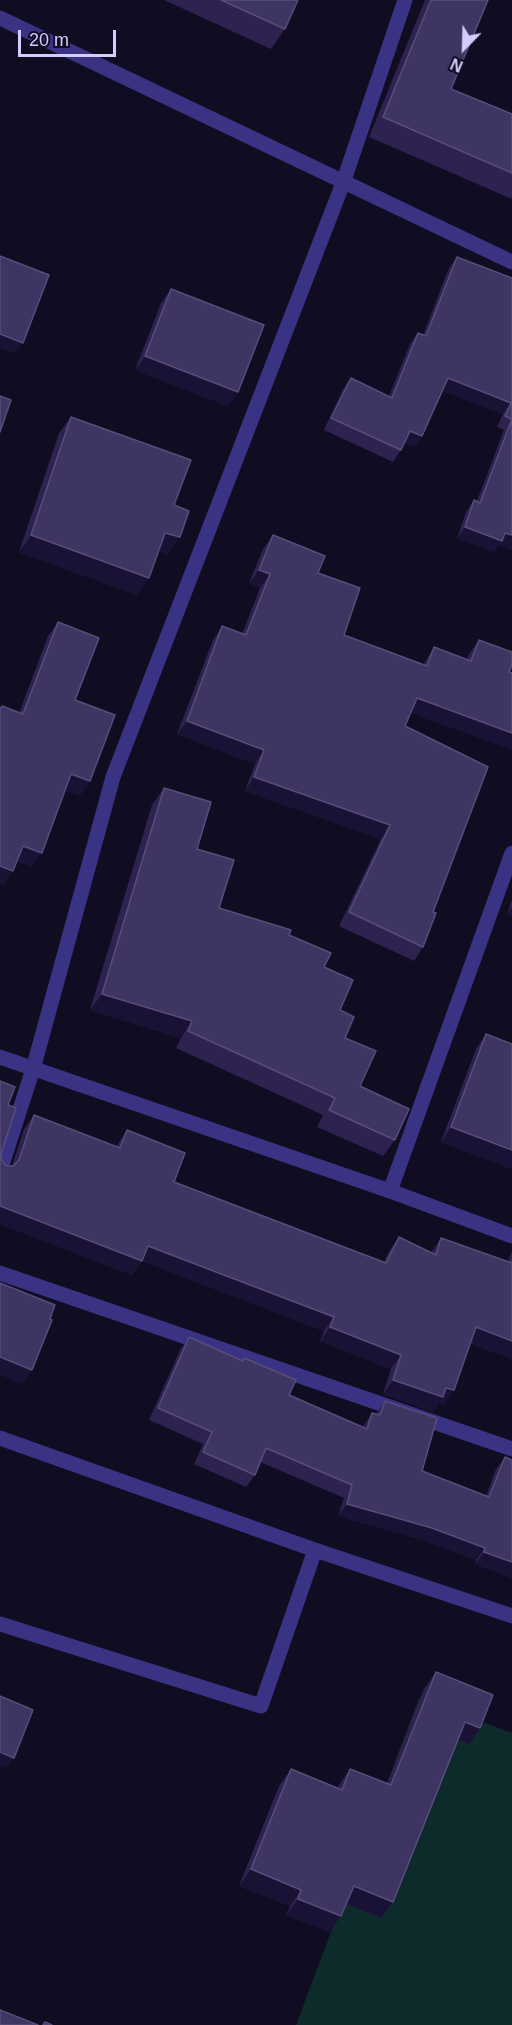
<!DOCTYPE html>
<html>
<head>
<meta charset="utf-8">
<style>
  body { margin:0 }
  #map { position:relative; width:512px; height:2025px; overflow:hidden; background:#100c21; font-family:Helvetica,sans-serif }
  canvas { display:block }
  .north { position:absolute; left:434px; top:18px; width:60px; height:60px; -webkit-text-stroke:4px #100c21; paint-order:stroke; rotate:203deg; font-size:16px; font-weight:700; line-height:24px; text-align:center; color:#d4ccff }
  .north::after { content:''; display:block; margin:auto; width:21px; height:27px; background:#d4ccff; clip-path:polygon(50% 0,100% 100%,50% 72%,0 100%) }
  .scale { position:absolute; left:18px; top:30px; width:98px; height:27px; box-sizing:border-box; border:3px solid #d4ccff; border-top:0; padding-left:8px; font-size:18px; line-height:21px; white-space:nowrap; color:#d4ccff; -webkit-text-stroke:4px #100c21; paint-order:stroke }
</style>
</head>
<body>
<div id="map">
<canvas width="512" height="2025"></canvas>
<div class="north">N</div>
<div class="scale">20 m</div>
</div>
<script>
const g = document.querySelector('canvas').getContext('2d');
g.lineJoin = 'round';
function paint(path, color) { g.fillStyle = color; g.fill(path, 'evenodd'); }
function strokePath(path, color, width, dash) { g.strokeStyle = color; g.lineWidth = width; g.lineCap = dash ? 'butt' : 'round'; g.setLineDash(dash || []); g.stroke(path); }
paint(new Path2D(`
  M419 1698 512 1733V2025H296Z`), '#0e2b2b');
strokePath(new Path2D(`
  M0 18 512 262
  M0 1171 33 1069 113 777 343 183 405 0
  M390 1191 512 853
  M0 1273 512 1449
  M0 1438 315 1550 512 1616
  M0 1624 261 1706 315 1550`), '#3a3383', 15);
strokePath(new Path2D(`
  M0 1057 390 1191 512 1236`), '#3a3383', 15);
paint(new Path2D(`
  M164 0H298L285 29 271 49Z
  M425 0H488L451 89 512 114V199L369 137Z
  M457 257 512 278V550L499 545 494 552 457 538 466 512 474 500 477 501 504 430 497 427 503 414 443 391 422 436 414 447 404 443 401 450 393 462 324 430 343 389 351 378 389 396 410 344 418 333 423 335 449 268Z
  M171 289 238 392 228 406 135 370 161 303Z
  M71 417 174 505 168 554 159 551 137 595 19 552 59 433Z
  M273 535 318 573 344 635 423 665 434 647 467 660 469 654 479 640 512 652 410 713 405 726 433 912 423 947 414 961 339 926 381 839 245 791 255 764 177 734 213 640 222 626 242 634 260 588 249 583 263 549Z
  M58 622 75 700 90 781 80 795 65 790 32 867 17 861 3 885 0 884V708L2 706 19 713 48 636Z
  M164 788 197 849 219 908 289 935 324 967 360 1086 395 1140 383 1156 317 1127 323 1115 176 1048 181 1038 90 1010 152 805Z
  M512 900V916L507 914Z
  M486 1034 512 1044V1169L441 1142 476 1049Z
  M0 1081 8 1105 1 1154V1159L6 1166H12L24 1129 34 1115 116 1147 127 1130 174 1182 384 1262 389 1251 399 1237 431 1253 441 1238 508 1261 512 1251V1359L470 1343 444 1405 439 1403 433 1412 383 1394 391 1369 320 1341 324 1331 142 1261 132 1275 0 1224Z
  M189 1337 242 1361 244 1358 289 1395 363 1427 372 1413 376 1414 385 1401 422 1471 486 1496 496 1469 505 1457 512 1578 475 1564 476 1560 423 1540 338 1516 344 1498 260 1462 255 1475 246 1487 194 1464 203 1444 149 1420 180 1350Z
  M436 1672 480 1728 469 1744 458 1739 393 1902 381 1918 346 1904 330 1932 286 1915 290 1906 239 1886 279 1786 291 1769 337 1788 350 1769 387 1784 424 1689Z`), '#2e2350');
paint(new Path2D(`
  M0 334 23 343 15 353 0 348Z
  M145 356 238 392 228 406 135 370Z
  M448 378 511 403 503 414 440 390Z
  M410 431 422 436 414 447 402 442Z
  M465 527 505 533 512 535V550L499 545 494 552 457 538Z
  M165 533 180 537 168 554 154 549Z
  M31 535 149 578 137 595 19 552Z
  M259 570 270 574 260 588 249 583Z
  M417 698 512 733V750L407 712Z
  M187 721 264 750 255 764 177 734Z
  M71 774 90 781 80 795 61 788Z
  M254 777 390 825 381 839 245 791Z
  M23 846 42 853 32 867 13 860Z
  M0 866 13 871 3 885 0 884Z
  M512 907V916L507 914Z
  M102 994 192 1021 181 1038 90 1010Z
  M451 1127 512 1150V1169L441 1142Z
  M0 1206 148 1246 334 1317 324 1331 142 1261 132 1275 0 1224Z
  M330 1327 401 1355 391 1369 320 1341Z
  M476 1327 512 1341V1359L466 1341Z
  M0 1357 32 1370 22 1384 0 1375Z
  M393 1380 446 1388 454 1390 444 1405 439 1403 433 1412 383 1394Z
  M347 1504 432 1528 485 1548 476 1560 423 1540 338 1516Z
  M484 1552 512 1562V1578L475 1564Z
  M465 1722 480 1728 469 1744 454 1738Z
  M0 1752 14 1758 6 1768 0 1766Z
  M251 1869 301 1890 290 1906 239 1886Z
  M354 1886 393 1902 381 1918 342 1902Z
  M298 1899 341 1916 330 1932 286 1915Z`), '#1a1235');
const building = new Path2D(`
  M221 0H298L285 29Z
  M431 0H488L451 89 512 114V173L383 117Z
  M0 256 49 275 23 343 0 334Z
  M457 257 512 278V535L505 533 502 541 465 527 474 500 480 503 512 419 505 416 511 403 448 378 422 436 410 431 401 450 331 418 351 378 392 398 418 333 426 336Z
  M171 289 264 325 238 392 145 356Z
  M0 396 11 400 0 432Z
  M71 417 191 460 174 505 189 511 180 537 165 533 149 578 31 535Z
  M273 535 325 556 318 573 360 588 344 635 427 666 434 647 471 661 479 640 512 652V665L509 672 512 673V733L417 698 405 726 488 767 433 912 436 913 423 947 349 912 390 825 254 777 264 750 187 721 222 626 246 635 270 574 259 570Z
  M58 622 99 638 75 700 115 715 90 781 71 774 42 853 23 846 13 871 0 866V710L2 706 23 714Z
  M164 788 211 802 197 849 234 860 219 908 291 930 289 935 331 953 324 967 353 980 340 1010 354 1017 345 1038 376 1051 360 1086 409 1109 395 1140 329 1110 335 1098 188 1031 192 1021 102 994Z
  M486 1034 512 1044V1150L451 1127Z
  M0 1081 15 1087 8 1105 16 1108 1 1154V1159L6 1166H13L19 1160 34 1115 120 1148 127 1130 185 1153 174 1182 386 1263 399 1237 436 1255 441 1238 512 1263V1261V1341L476 1327 454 1390 446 1388 443 1397 393 1380 401 1355 330 1327 334 1317 148 1246 142 1261 0 1206Z
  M0 1283 55 1305 50 1319 52 1320 32 1370 0 1357Z
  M189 1337 243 1361 244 1358 296 1380 289 1395 367 1429 372 1413 380 1415 385 1401 437 1418 422 1471 489 1497 505 1457 512 1460V1562L484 1552 485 1548 432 1528 347 1504 352 1485 266 1448 255 1475 203 1452 212 1432 158 1408Z
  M436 1672 493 1695 480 1728 465 1722 393 1902 354 1886 341 1916 298 1899 301 1890 251 1869 291 1769 342 1790 350 1769 391 1785Z
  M0 1696 33 1710 14 1758 0 1752Z
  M0 2010 38 2025H0Z
  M45 2022 52 2025H43Z`);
paint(building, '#3f3563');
strokePath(building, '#574d7b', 1.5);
</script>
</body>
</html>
